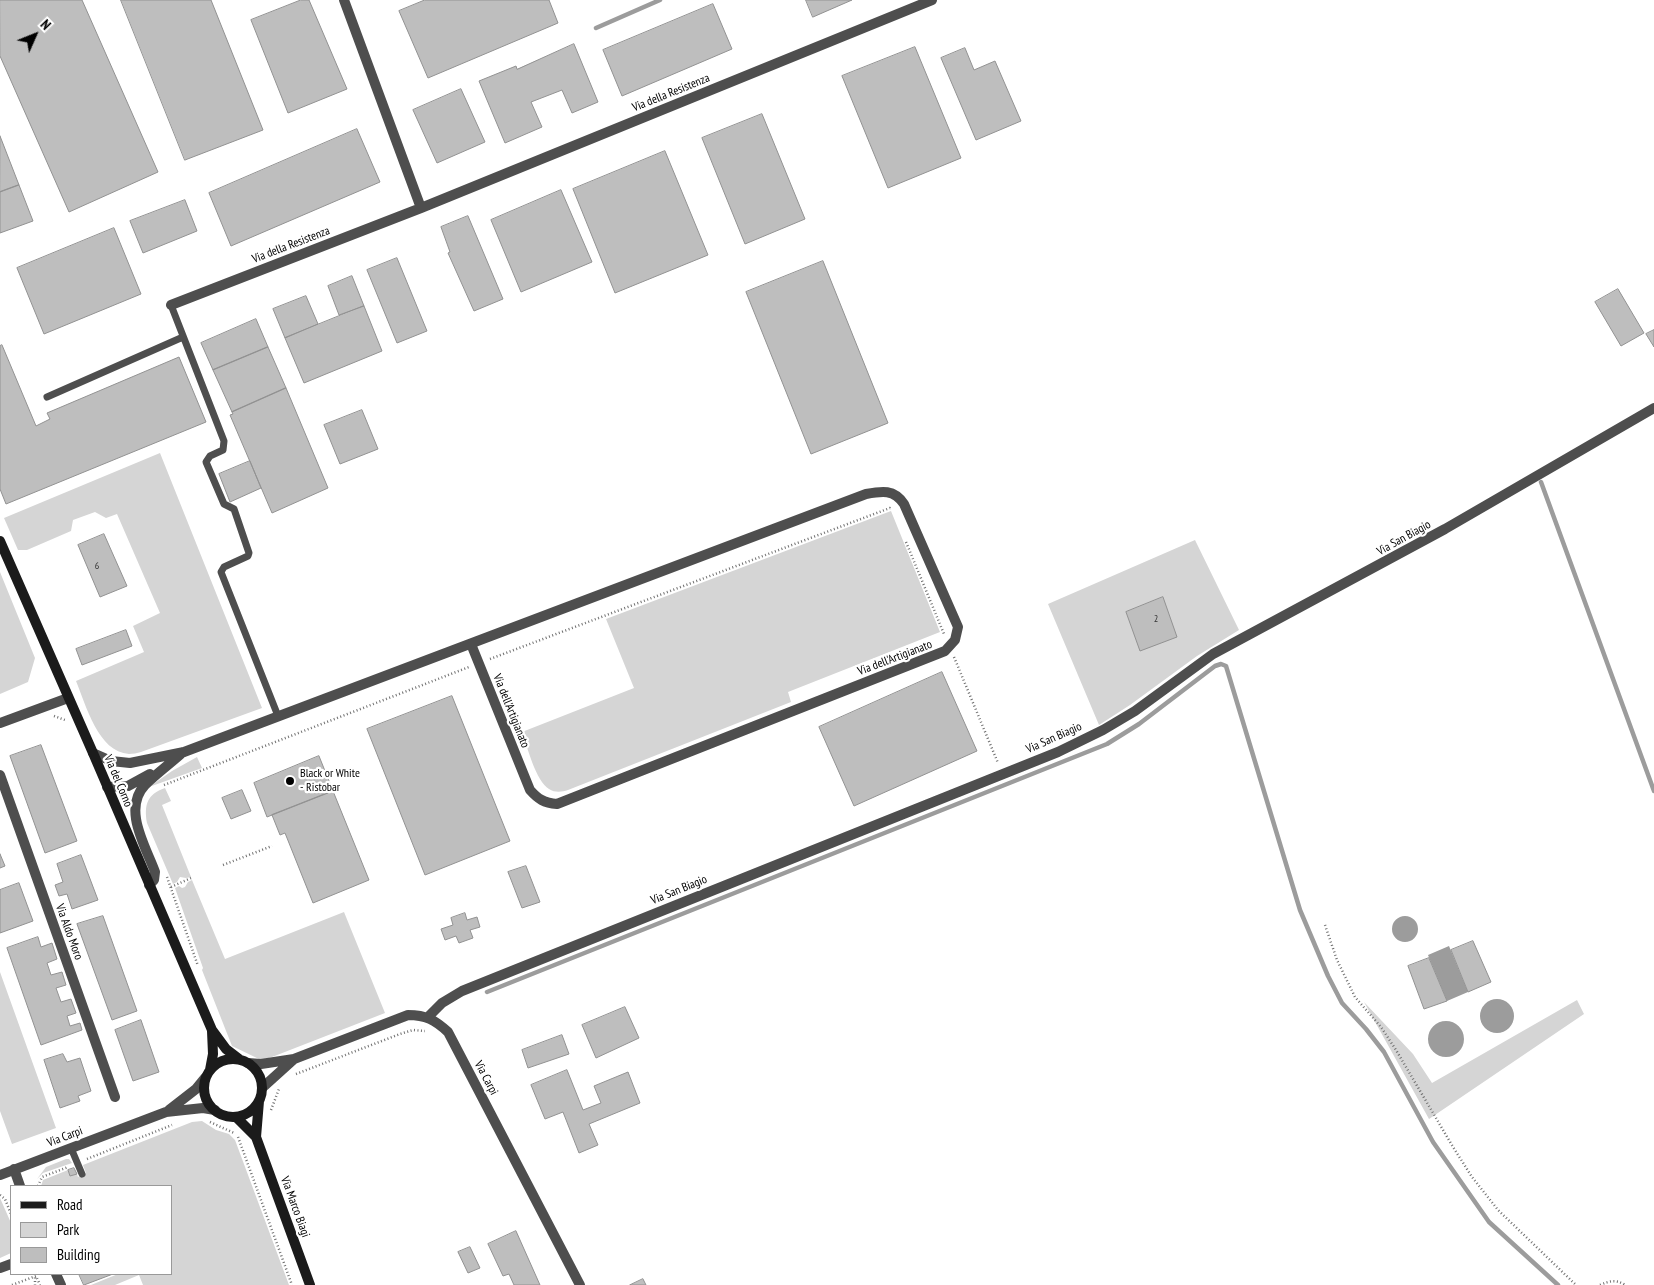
<!DOCTYPE html>
<html>
<head>
<meta charset="utf-8">
<style>
  body { margin:0 }
  #map { position:relative; width:1654px; height:1285px; overflow:hidden; background:#fff; font-family:"PT Sans Narrow",sans-serif }
  canvas { display:block }
  .legend { position:absolute; left:10px; top:1185px; width:162px; height:90px; box-sizing:border-box; background:#fff; border:1px solid #999; margin:0; padding:6px 9px; list-style:none; font-size:15px; color:#000 }
  .legend li { display:flex; align-items:center; gap:10px; height:25px }
  .legend b { width:25px; border:1px solid #999 }
  .north { position:absolute; left:10px; top:10px; width:50px; height:50px; -webkit-text-stroke:4px #fff; paint-order:stroke; rotate:46deg; font-size:14px; font-weight:700; line-height:20px; text-align:center; color:#000 }
  .north::after { content:''; display:block; margin:auto; width:18px; height:22px; background:#000; clip-path:polygon(50% 0,100% 100%,50% 72%,0 100%) }
</style>
</head>
<body>
<div id="map">
<canvas width="1654" height="1285"></canvas>
<ul class="legend">
<li><b style="height:6px;background:#1b1b1b"></b>Road</li>
<li><b style="height:14px;background:#d5d5d5"></b>Park</li>
<li><b style="height:14px;background:#bebebe"></b>Building</li>
</ul>
<div class="north">N</div>
</div>
<script>
const g = document.querySelector('canvas').getContext('2d');
g.lineJoin = 'round';
function paint(path, color) { g.fillStyle = color; g.fill(path, 'evenodd'); }
function strokePath(path, color, width, dash) { g.strokeStyle = color; g.lineWidth = width; g.lineCap = dash ? 'butt' : 'round'; g.setLineDash(dash || []); g.stroke(path); }
function write(font, color, halo, rows, align = 'center') {
  g.font = font + ' "PT Sans Narrow",sans-serif'; g.lineWidth = 4.5; g.setLineDash([]); g.textBaseline = 'middle'; g.strokeStyle = halo; g.fillStyle = color; for (const [text, x, y, turn = 0] of rows) {
    g.save(); g.translate(x, y); g.rotate((+turn || 0) * Math.PI / 180); g.textAlign = isNaN(turn) ? turn : align; if (halo) g.strokeText(text, 0, 0); g.fillText(text, 0, 0); g.restore();
  }
}
paint(new Path2D(`
  M160 453 262 708 141 752C137 753 133 754 129 754 98 752 86 705 76 681L144 652 133 626 160 613 117 514 106 518 95 512 73 520 71 531 27 550H18L4 518Z
  M891 511 940 632 788 692 791 702 568 790C562 792 555 793 549 789 536 782 527 746 522 732L634 688 606 619Z
  M1195 540 1239 630 1197 656 1130 705 1099 725 1048 604Z
  M0 572 35 658 28 682 0 694Z
  M197 757 202 768 149 787 172 771Z
  M165 788 171 801 162 805 191 877 186 878 180 877 177 882 173 884 147 823C144 805 147 794 165 788Z
  M192 880 225 959 344 912 385 1013 272 1057 261 1060 232 1046 202 970 203 968 175 888 179 886 182 888 185 887 188 882Z
  M0 972 56 1128 12 1144 0 1111Z
  M1577 1000 1584 1014 1429 1119 1364 1002 1413 1054 1432 1083Z
  M202 1121 216 1130 229 1134 235 1140 289 1285H143L139 1275 115 1285H91L118 1274H171V1186H41L43 1180 68 1170 70 1176 77 1174 78 1177 86 1173 83 1165 192 1122Z
  M66 1159H69L72 1163 43 1173 37 1179 46 1167Z
  M0 1198 11 1223V1253L0 1258Z`), '#d5d5d5');
paint(new Path2D(`
  M1392 929a13 13 0 1 1 26 0a13 13 0 1 1-26 0Z
  M1449 946 1468 992 1447 1001 1428 955Z
  M1480 1016a17 17 0 1 1 34 0a17 17 0 1 1-34 0Z
  M1428 1039a18 18 0 1 1 36 0a18 18 0 1 1-36 0Z`), '#9c9c9c');
strokePath(new Path2D(`
  M596 28 660 0
  M1541 482 1654 791
  M487 992 1107 744 1139 724 1215 666 1221 664 1226 666 1300 910 1328 976 1342 1003 1366 1029 1384 1052 1433 1142 1489 1222 1558 1285`), '#9c9c9c', 4.5);
const building = new Path2D(`
  M0 0H82L158 172 69 212 0 56Z
  M121 0H211L263 130 185 160Z
  M301 0H309L347 89 288 113 251 20Z
  M425 0H549L558 23 428 78 399 11Z
  M806 0H852L813 17Z
  M713 4 732 49 622 96 603 50Z
  M574 44 598 102 572 113 562 90 531 102 542 127 505 143 479 81 516 66 517 69Z
  M915 47 961 158 888 188 842 76Z
  M965 48 974 70 995 61 1021 121 976 140 941 58Z
  M461 89 485 142 437 163 413 110Z
  M762 114 805 219 745 244 702 138Z
  M357 129 380 182 231 246 209 193Z
  M0 136 19 185 0 192Z
  M665 151 708 255 615 293 573 189Z
  M19 185 33 221 0 233V192Z
  M561 190 592 262 521 292 491 220Z
  M185 200 197 231 143 253 130 221Z
  M468 216 503 299 474 311 448 253 450 252 441 227Z
  M114 228 141 294 44 334 17 268Z
  M397 258 427 331 397 343 367 270Z
  M823 261 888 423 811 454 746 292Z
  M352 276 364 306 339 315 328 286Z
  M1618 289 1644 333 1621 346 1595 302Z
  M306 296 318 324 285 338 273 309Z
  M364 306 382 351 304 383 285 338Z
  M256 319 268 347 213 370 201 343Z
  M1654 330V347L1646 334Z
  M2 345 36 426 50 419 47 413 179 357 206 422 6 504 0 489V346Z
  M268 347 286 388 232 412 213 370Z
  M286 388 328 488 272 513 230 415 233 414 232 412Z
  M362 410 378 449 340 464 324 425Z
  M250 461 261 488 230 502 219 474Z
  M104 534 127 586 100 597 78 545Z
  M1163 597 1177 637 1140 651 1126 612Z
  M126 630 132 646 82 665 76 649Z
  M942 672 977 751 854 806 819 727Z
  M452 696 510 841 425 875 367 729Z
  M41 745 77 841 45 853 10 756Z
  M319 756 333 791 267 817 254 783Z
  M242 790 251 811 231 819 222 798Z
  M333 791 369 880 313 903 285 833 280 835 272 815Z
  M0 854 5 866 0 868Z
  M81 855 98 900 72 909 67 894 59 896 55 885 63 882 57 864Z
  M526 866 540 902 522 908 508 872Z
  M19 883 33 921 0 933V890Z
  M465 913 467 920 477 917 480 927 470 930 473 938 459 943 456 936 445 940 441 929 453 925 451 918Z
  M103 916 137 1011 112 1020 77 924Z
  M38 937 41 947 52 943 57 959 47 963 51 975 62 972 66 985 56 988 61 1002 71 999 76 1013 67 1016 70 1026 80 1023 82 1030 41 1045 7 948Z
  M1473 941 1491 982 1468 992 1451 950Z
  M1429 958 1447 1001 1424 1009 1408 966Z
  M625 1007 639 1038 596 1058 582 1025Z
  M141 1020 159 1072 133 1081 115 1030Z
  M562 1035 569 1054 528 1068 522 1050Z
  M63 1054 67 1062 80 1058 91 1091 78 1096 80 1101 60 1108 44 1060Z
  M567 1070 583 1110 601 1103 594 1086 628 1072 640 1103 589 1124 598 1145 579 1153 563 1112 545 1119 531 1085Z
  M74 1168 77 1174 70 1176 68 1170Z
  M516 1231 540 1285H514L509 1274 503 1276 488 1244Z
  M470 1247 480 1268 468 1273 458 1252Z
  M79 1274H113L84 1285Z
  M643 1279 646 1285H630Z`);
paint(building, '#bebebe');
strokePath(building, '#929292', 1);
strokePath(new Path2D(`
  M906 542 944 634
  M954 657 998 763
  M490 659 890 508 892 509
  M54 716 65 720
  M164 785 469 667
  M223 865 272 846
  M167 877 198 966
  M171 887 191 878
  M1325 925 1337 960 1355 997 1381 1027 1396 1050 1453 1147 1472 1177 1498 1210 1576 1285
  M296 1074 400 1034 413 1030 425 1031
  M271 1110 279 1089
  M210 1122 234 1133
  M238 1137 292 1285
  M87 1159 172 1125
  M38 1186 42 1177 68 1167
  M0 1195 5 1199 11 1214
  M35 1274V1285
  M12 1285 36 1276 40 1285
  M1600 1285C1609 1281 1616 1279 1625 1285`), '#707070', 2.5, [1, 2.5]);
strokePath(new Path2D(`
  M171 305 224 441 223 450 210 456 206 462 224 504 234 509 249 553 248 556 224 567 221 572 278 716
  M47 397 183 337
  M71 1148 82 1174`), '#4e4e4e', 7);
strokePath(new Path2D(`
  M344 0 421 208
  M171 305 421 208 932 0
  M0 723 68 698
  M93 753 111 761 130 763 184 752 866 494C882 491 894 489 904 504L958 627 955 640 945 651 557 804C544 803 538 799 530 790L471 644
  M0 775 115 1097
  M107 787 128 786 150 774
  M149 885 154 880 155 872C146 847 122 809 145 785 157 773 171 763 183 752
  M428 1017 442 1003 462 991 1058 752 1103 730 1135 711 1213 654 1445 529 1654 408
  M248 1063 261 1064 294 1059 408 1015C426 1015 435 1020 448 1032L580 1285
  M262 1088 293 1060
  M169 1110 196 1089 205 1078
  M14 1169 20 1186
  M0 1175 166 1112 203 1108 215 1110
  M0 1268 11 1264
  M56 1274 61 1285`), '#4e4e4e', 10);
strokePath(new Path2D(`
  M0 541 93 753 212 1030 226 1049 239 1059
  M204 1088a29 29 0 1 1 58 0a29 29 0 1 1-58 0Z
  M210 1070 213 1054 212 1031
  M259 1101 256 1137 310 1285
  M236 1117 256 1137`), '#1b1b1b', 10);
for (const [x, y, r, color] of [
  [290,781,5,"#000"]
]) { const dot = new Path2D(); dot.arc(x, y, r, 0, 2 * Math.PI); g.fillStyle = color; g.fill(dot); strokePath(dot, '#fff', 2); }
write('10px', '#303030', null, [
  ["6",97,566],
  ["2",1156,619]
]);
write('12px', '#000', '#fff', [
  ["Via della Resistenza",671,93,-22],
  ["Via della Resistenza",291,245,-21],
  ["Via San Biagio",1404,538,-29],
  ["Via dell'Artigianato",895,658,-21],
  ["Via dell'Artigianato",511,711,68],
  ["Via San Biagio",1054,738,-24],
  ["Via del Corno",118,781,67],
  ["Via San Biagio",679,890,-22],
  ["Via Aldo Moro",69,932,70],
  ["Via Carpi",486,1078,62],
  ["Via Carpi",65,1137,-21],
  ["Via Marco Biagi",295,1207,70]
]);
write('12px', '#000', '#fff', [
  ["Black or White",300,774],
  ["- Ristobar",300,788]
], 'left');
</script>
</body>
</html>
